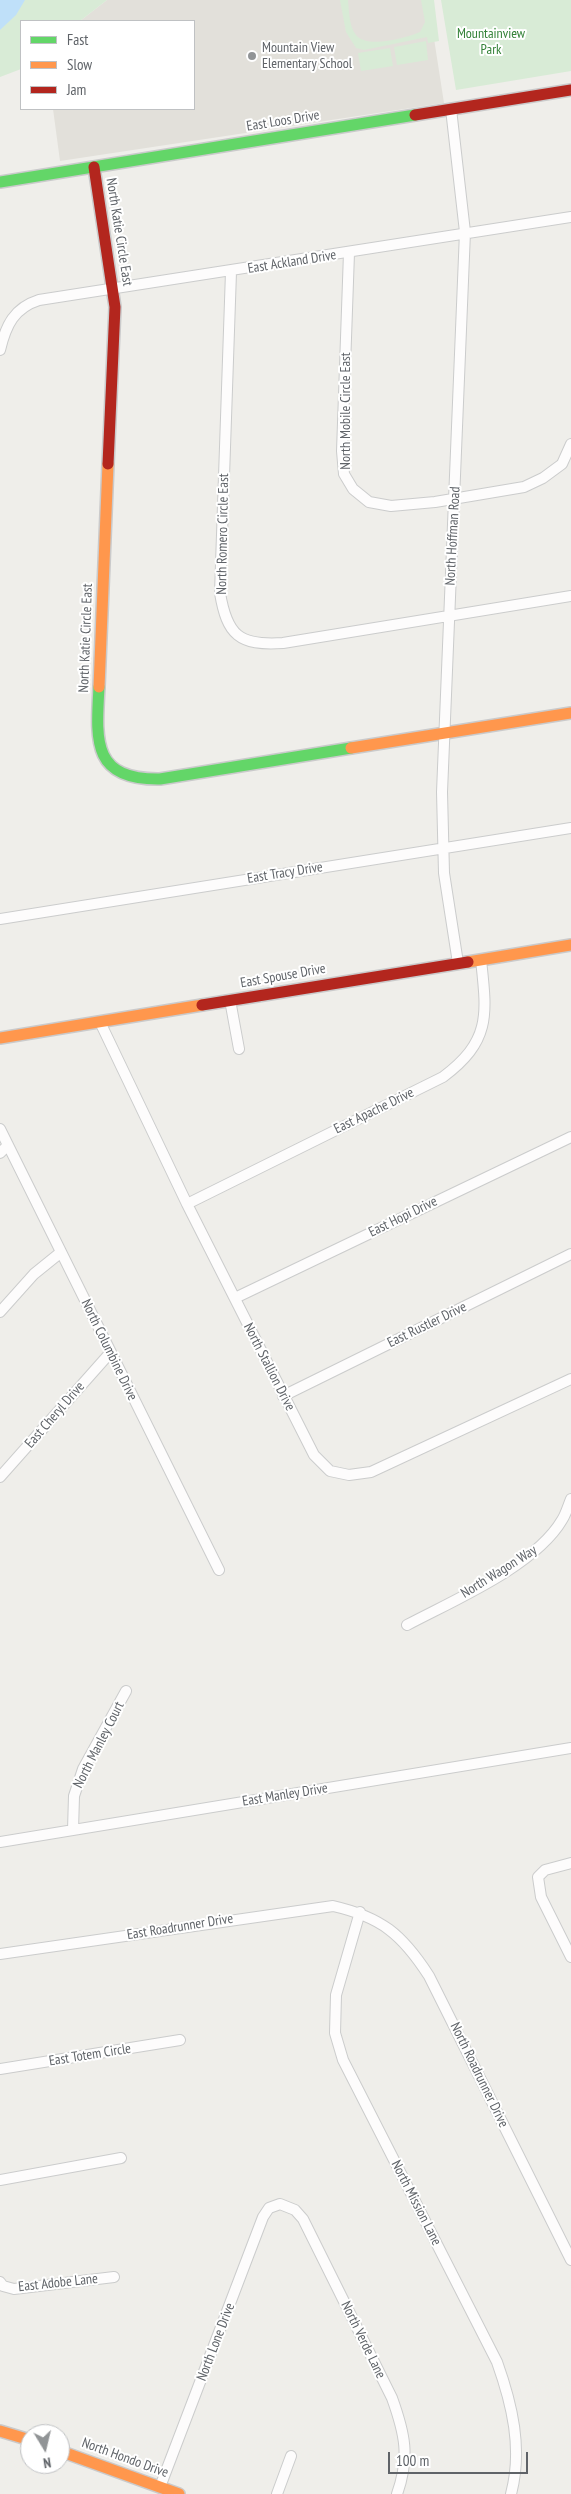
<!DOCTYPE html>
<html>
<head>
<meta charset="utf-8">
<style>
  body { margin:0 }
  #map { position:relative; width:571px; height:2494px; overflow:hidden; background:#efeeea; font-family:"PT Sans Narrow",sans-serif }
  canvas { display:block }
  .legend { position:absolute; left:20px; top:20px; width:175px; height:90px; box-sizing:border-box; background:#fff; border:1px solid #bfc1c3; margin:0; padding:6px 9px; list-style:none; font-size:15px; color:#5f6368 }
  .legend li { display:flex; align-items:center; gap:10px; height:25px }
  .legend b { width:25px; border:1px solid #bfc1c3 }
  .north { position:absolute; left:20px; top:2424px; width:50px; height:50px; box-sizing:border-box; background:#fff; border:1px solid #bfc1c3; border-radius:50%; rotate:171deg; font-size:14px; font-weight:700; line-height:20px; text-align:center; color:#5f6368 }
  .north::after { content:''; display:block; margin:auto; width:18px; height:22px; background:#919496; clip-path:polygon(50% 0,100% 100%,50% 72%,0 100%) }
  .scale { position:absolute; left:388px; top:2452px; width:140px; height:22px; box-sizing:border-box; border:2px solid #5f6368; border-top:0; padding-left:6px; font-size:15px; line-height:18px; white-space:nowrap; color:#5f6368; -webkit-text-stroke:4px #fff; paint-order:stroke }
</style>
</head>
<body>
<div id="map">
<canvas width="571" height="2494"></canvas>
<ul class="legend">
<li><b style="height:6px;background:#63d668"></b>Fast</li>
<li><b style="height:6px;background:#ff974d"></b>Slow</li>
<li><b style="height:6px;background:#b3261e"></b>Jam</li>
</ul>
<div class="north">N</div>
<div class="scale">100 m</div>
</div>
<script>
const g = document.querySelector('canvas').getContext('2d');
g.lineJoin = 'round';
function paint(path, color) { g.fillStyle = color; g.fill(path, 'evenodd'); }
function strokePath(path, color, width, dash) { g.strokeStyle = color; g.lineWidth = width; g.lineCap = dash ? 'butt' : 'round'; g.setLineDash(dash || []); g.stroke(path); }
function write(font, color, halo, rows, align = 'center') {
  g.font = font + ' "PT Sans Narrow",sans-serif'; g.lineWidth = 4; g.setLineDash([]); g.textBaseline = 'middle'; g.strokeStyle = halo; g.fillStyle = color; for (const [text, x, y, turn = 0] of rows) {
    g.save(); g.translate(x, y); g.rotate((+turn || 0) * Math.PI / 180); g.textAlign = isNaN(turn) ? turn : align; if (halo) g.strokeText(text, 0, 0); g.fillText(text, 0, 0); g.restore();
  }
}
paint(new Path2D(`
  M107 0H428L444 103 60 161 53 109H194V21H80Z`), '#e2e0da');
paint(new Path2D(`
  M0 0H107L80 21H21V69L0 77Z
  M340 0H348C349 10 349 27 356 35 367 49 406 38 420 32L425 22 421 0H434L439 41 428 43 427 37 364 50 356 48 346 32Z
  M441 0H571V71L456 90Z
  M426 41 428 60 397 65 394 47Z
  M390 48 393 66 361 71 358 53Z`), '#d8ebd6');
paint(new Path2D(`
  M0 0H25L16 15 0 30Z`), '#bfe0f9');
const street = new Path2D(`
  M451 109 465 232 442 792 444 873 458 963
  M349 253 342 451 344 474 353 489 369 502 391 506 435 502 524 487 543 478 562 464 571 444
  M231 272 220 593C227 635 239 646 283 643L571 596
  M0 350C6 325 14 308 39 300L571 217
  M0 919 571 828
  M230 1000 239 1049
  M100 1022 187 1204 314 1455 330 1471 349 1475 371 1472 571 1379
  M0 1129 219 1570
  M0 1153 8 1145
  M187 1204 443 1077C491 1041 487 1015 481 960
  M235 1298 571 1137
  M0 1312 34 1274 60 1253
  M283 1396 571 1254
  M0 1477 110 1353
  M407 1625C454 1600 535 1566 562 1520 566 1514 568 1506 571 1499
  M73 1830 74 1796 83 1769 126 1691
  M0 1842 571 1748
  M571 1863 545 1870 538 1877 541 1897 571 1957
  M360 1912 336 1995 335 2033 343 2060 497 2362C512 2404 523 2449 511 2494
  M0 1954 333 1906C381 1917 402 1934 429 1976L571 2260
  M0 2069 180 2040
  M0 2180 121 2158
  M0 2282 3 2286 14 2289 114 2277
  M160 2487 263 2217 269 2208 280 2204 295 2210 303 2219 392 2398C405 2434 410 2457 397 2494
  M277 2494 291 2456`);
const fast = new Path2D(`
  M0 182 415 115
  M99 687C96 741 92 780 160 779L351 748`);
const slow = new Path2D(`
  M99 687 108 464
  M351 748 571 713
  M468 962 571 945
  M0 1038 202 1005
  M0 2431 30 2440
  M60 2451 179 2494`);
const jam = new Path2D(`
  M415 115 571 90
  M94 167 115 307 108 464
  M202 1005 468 962`);
strokePath(street, '#cbcccc', 12);
strokePath(fast, '#cacacb', 14);
strokePath(slow, '#cacacb', 14);
strokePath(jam, '#cacacb', 14);
strokePath(street, '#fdfcfc', 10);
strokePath(fast, '#63d668', 11);
strokePath(slow, '#ff974d', 11);
strokePath(jam, '#b3261e', 11);
for (const [x, y, r, color] of [
  [252,56,5,"#919496"]
]) { const dot = new Path2D(); dot.arc(x, y, r, 0, 2 * Math.PI); g.fillStyle = color; g.fill(dot); strokePath(dot, '#fff', 2); }
write('14px', '#348238', '#fff', [
  ["Mountainview",491,34],
  ["Park",491,50]
]);
write('14px', '#5f6368', '#fff', [
  ["Mountain View",262,48],
  ["Elementary School",262,64]
], 'left');
write('14px', '#5f6368', '#fff', [
  ["East Loos Drive",283,121,-9],
  ["North Katie Circle East",119,232,81],
  ["East Ackland Drive",292,262,-9],
  ["North Mobile Circle East",346,411,-90],
  ["North Romero Circle East",223,534,-89],
  ["North Hoffman Road",453,536,-87],
  ["North Katie Circle East",86,638,-88],
  ["East Tracy Drive",285,873,-9],
  ["East Spouse Drive",283,976,-10],
  ["East Apache Drive",374,1111,-26],
  ["East Hopi Drive",403,1217,-26],
  ["East Rustler Drive",427,1325,-26],
  ["North Columbine Drive",109,1350,64],
  ["North Stallion Drive",269,1367,63],
  ["East Cheryl Drive",55,1415,-49],
  ["North Wagon Way",499,1572,-32],
  ["North Manley Court",99,1745,-63],
  ["East Manley Drive",285,1795,-9],
  ["East Roadrunner Drive",180,1927,-9],
  ["East Totem Circle",90,2055,-9],
  ["North Roadrunner Drive",479,2075,64],
  ["North Mission Lane",416,2203,63],
  ["East Adobe Lane",58,2283,-6],
  ["North Verde Lane",363,2340,64],
  ["North Lone Drive",216,2342,-69],
  ["North Hondo Drive",125,2458,20]
]);
</script>
</body>
</html>
